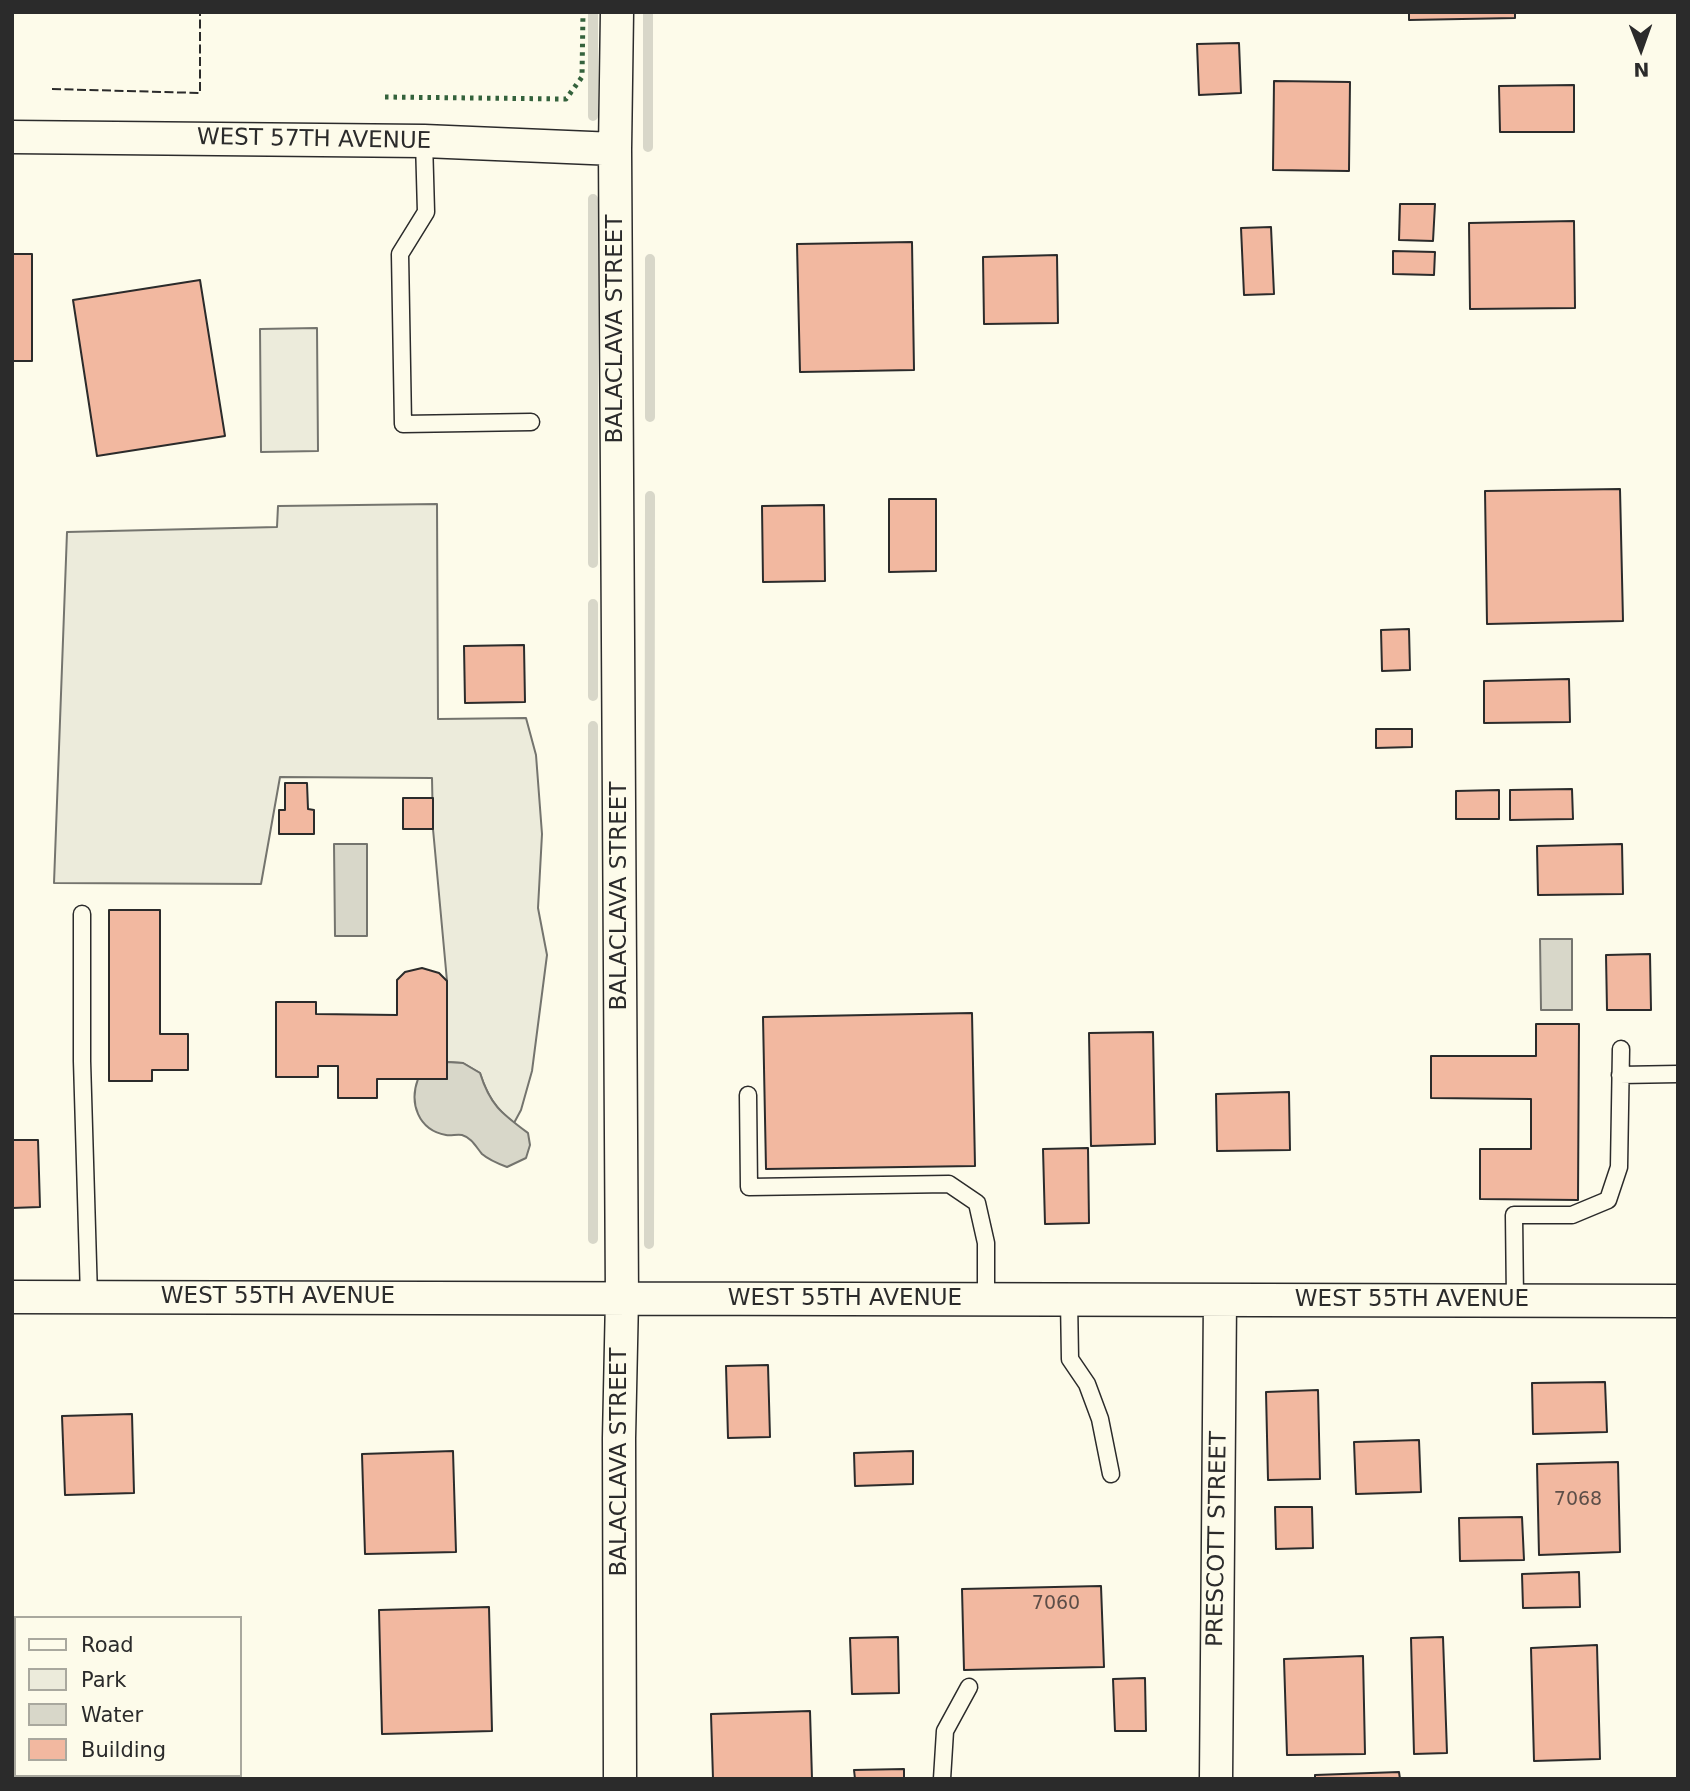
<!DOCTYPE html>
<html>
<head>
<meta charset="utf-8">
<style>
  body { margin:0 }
  #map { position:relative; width:1690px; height:1791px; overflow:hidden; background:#fdfbea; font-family:"DejaVu Sans",sans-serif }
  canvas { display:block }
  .frame { position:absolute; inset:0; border:14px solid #2b2b2b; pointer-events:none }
  .legend { position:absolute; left:14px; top:1616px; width:228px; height:161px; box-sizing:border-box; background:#fdfbea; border:2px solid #a9a89e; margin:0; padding:9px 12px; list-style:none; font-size:21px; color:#2b2b2b }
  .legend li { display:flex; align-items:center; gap:14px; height:35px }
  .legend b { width:35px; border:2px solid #a9a89e }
  .north { position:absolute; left:1606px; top:14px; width:70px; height:70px; -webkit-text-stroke:5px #fdfbea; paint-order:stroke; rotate:179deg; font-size:19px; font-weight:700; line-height:28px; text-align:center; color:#2b2b2b }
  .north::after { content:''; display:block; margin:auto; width:24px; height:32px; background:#2b2b2b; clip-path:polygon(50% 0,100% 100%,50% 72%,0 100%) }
</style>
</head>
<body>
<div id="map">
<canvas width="1690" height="1791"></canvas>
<div class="frame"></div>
<ul class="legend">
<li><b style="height:9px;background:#fdfbea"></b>Road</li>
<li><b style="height:19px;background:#ecebdb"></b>Park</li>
<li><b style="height:19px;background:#d8d7c9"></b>Water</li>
<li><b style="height:19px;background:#f2b8a0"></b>Building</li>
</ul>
<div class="north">N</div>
</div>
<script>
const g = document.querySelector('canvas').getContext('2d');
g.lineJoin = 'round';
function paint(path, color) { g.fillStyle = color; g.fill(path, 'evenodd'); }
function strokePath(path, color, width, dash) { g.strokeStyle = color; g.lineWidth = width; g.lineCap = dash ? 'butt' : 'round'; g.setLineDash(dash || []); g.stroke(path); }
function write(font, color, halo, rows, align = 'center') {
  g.font = font + ' "DejaVu Sans",sans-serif'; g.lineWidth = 5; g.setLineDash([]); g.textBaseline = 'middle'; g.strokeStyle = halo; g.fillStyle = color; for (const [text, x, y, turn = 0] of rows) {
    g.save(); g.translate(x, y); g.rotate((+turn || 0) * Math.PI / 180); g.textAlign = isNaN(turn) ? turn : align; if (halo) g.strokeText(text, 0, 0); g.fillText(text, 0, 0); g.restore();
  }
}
const green = new Path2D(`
  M317 328 318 451 261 452 260 329Z
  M437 504 438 719 526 718 536 755 542 834 538 908 547 955 532 1071 521 1110 514 1123C496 1109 487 1095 480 1073L463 1063 447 1062V981L433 829 432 778 280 777 261 884 54 883 67 532 277 527 278 506Z`);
paint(green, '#ecebdb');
strokePath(green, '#74746e', 2);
const water = new Path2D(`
  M334 844H367V936H335Z
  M1540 939H1572V1010H1541Z
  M447 1062 463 1063 480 1073C490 1105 501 1113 528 1133L530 1145 526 1158 507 1167C499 1164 489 1160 482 1154 476 1147 472 1138 462 1135 457 1134 451 1136 446 1135 418 1130 409 1103 418 1079H447Z`);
paint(water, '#d8d7c9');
strokePath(water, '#74746e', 2);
strokePath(new Path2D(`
  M593 12V116
  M648 147V12
  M593 199V563
  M650 417V259
  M593 604V696
  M593 726V1239
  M649 1244 650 496`), '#d8d7c9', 10);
const building = new Path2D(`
  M1409 12H1515V18L1409 20Z
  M1239 43 1241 93 1199 95 1197 44Z
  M1274 81 1350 82 1349 171 1273 170Z
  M1574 85V132H1500L1499 86Z
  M1400 204H1435L1433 241 1399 240Z
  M1574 221 1575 308 1470 309 1469 223Z
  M1271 227 1274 294 1244 295 1241 228Z
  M912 242 914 370 800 372 797 244Z
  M1393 251 1435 252 1434 275 1393 274Z
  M12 254H32V361H12Z
  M1057 255 1058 323 984 324 983 257Z
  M200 280 225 436 97 456 73 300Z
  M1620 489 1623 621 1487 624 1485 491Z
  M889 499H936V571L889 572Z
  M824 505 825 581 763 582 762 506Z
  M1409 629 1410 670 1382 671 1381 630Z
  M524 645 525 702 465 703 464 646Z
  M1569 679 1570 722 1484 723V681Z
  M1376 729H1412V747L1376 748Z
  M285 783H307L308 809 314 810V834H279V810H285Z
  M1572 789 1573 819 1510 820V790Z
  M1499 790V819H1456V791Z
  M403 798H433V829H403Z
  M1622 844 1623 894 1538 895 1537 846Z
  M109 910H160V1034H188V1070H152V1081H109Z
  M1650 954 1651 1010H1607L1606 955Z
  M422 968 439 973 447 981V1079H377V1098H338V1066H318V1077H276V1002H316V1014L397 1015V980L405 972Z
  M972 1013 975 1166 766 1169 763 1017Z
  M1536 1024H1579L1578 1200 1480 1199V1149H1531V1099L1431 1098V1056H1536Z
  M1153 1032 1155 1144 1091 1146 1089 1033Z
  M1289 1092 1290 1150 1217 1151 1216 1094Z
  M12 1140H38L40 1207 12 1208Z
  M1088 1148 1089 1223 1045 1224 1043 1149Z
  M768 1365 770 1437 728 1438 726 1366Z
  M1605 1382 1607 1432 1533 1434 1532 1383Z
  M1318 1390 1320 1479 1268 1480 1266 1392Z
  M132 1414 134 1493 65 1495 62 1416Z
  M1419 1440 1421 1492 1356 1494 1354 1442Z
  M453 1451 456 1552 365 1554 362 1454Z
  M913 1451V1484L855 1486 854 1453Z
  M1618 1462 1620 1552 1539 1555 1537 1464Z
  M1275 1507H1312L1313 1548 1276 1549Z
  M1522 1517 1524 1560 1460 1561 1459 1518Z
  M1579 1572 1580 1607 1523 1608 1522 1574Z
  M1101 1586 1104 1667 964 1670 962 1589Z
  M489 1607 492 1731 382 1734 379 1610Z
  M898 1637 899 1693 852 1694 850 1638Z
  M1443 1637 1447 1753 1414 1754 1411 1638Z
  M1597 1645 1600 1759 1534 1761 1531 1648Z
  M1363 1656 1365 1754 1287 1755 1284 1659Z
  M1145 1678 1146 1731H1115L1113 1679Z
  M810 1711 812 1779H713L711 1714Z
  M904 1769V1779H855L854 1770Z
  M1399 1772 1400 1779H1315V1775Z`);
paint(building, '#f2b8a0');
strokePath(building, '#2b2b2b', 2);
const service = new Path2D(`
  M424 141 426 212 400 254 403 424 531 422
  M82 914V1061L89 1297
  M1620 1075 1678 1074
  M748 1095 749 1187 949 1184 977 1203 986 1243V1299
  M1069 1299 1070 1359 1087 1384 1100 1419 1111 1474
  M1515 1300 1514 1215H1572L1608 1200 1619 1167 1621 1049
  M942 1779 945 1731 969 1687`);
const minor = new Path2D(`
  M617 12 615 149 622 1298 619 1438 620 1779
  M12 137 424 141 615 149
  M12 1297 1678 1301
  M1216 1779 1220 1300`);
strokePath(service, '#2b2b2b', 19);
strokePath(minor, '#2b2b2b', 35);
strokePath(service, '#fdfbea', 16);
strokePath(minor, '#fdfbea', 32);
strokePath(new Path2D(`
  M385 97 566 99 582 77 583 12`), '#34623c', 5, [3.5, 5]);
strokePath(new Path2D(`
  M52 89 200 93V12`), '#2b2b2b', 2, [9, 3.5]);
write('19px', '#5d4e48', null, [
  ["7068",1578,1500],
  ["7060",1056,1604]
]);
write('23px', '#2b2b2b', '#fdfbea', [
  ["WEST 57TH AVENUE",314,140,1],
  ["BALACLAVA STREET",616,329,-90],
  ["BALACLAVA STREET",620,896,-90],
  ["WEST 55TH AVENUE",278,1297],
  ["WEST 55TH AVENUE",845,1299],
  ["WEST 55TH AVENUE",1412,1300],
  ["BALACLAVA STREET",620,1462,-90],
  ["PRESCOTT STREET",1218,1539,-89]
]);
</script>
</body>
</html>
